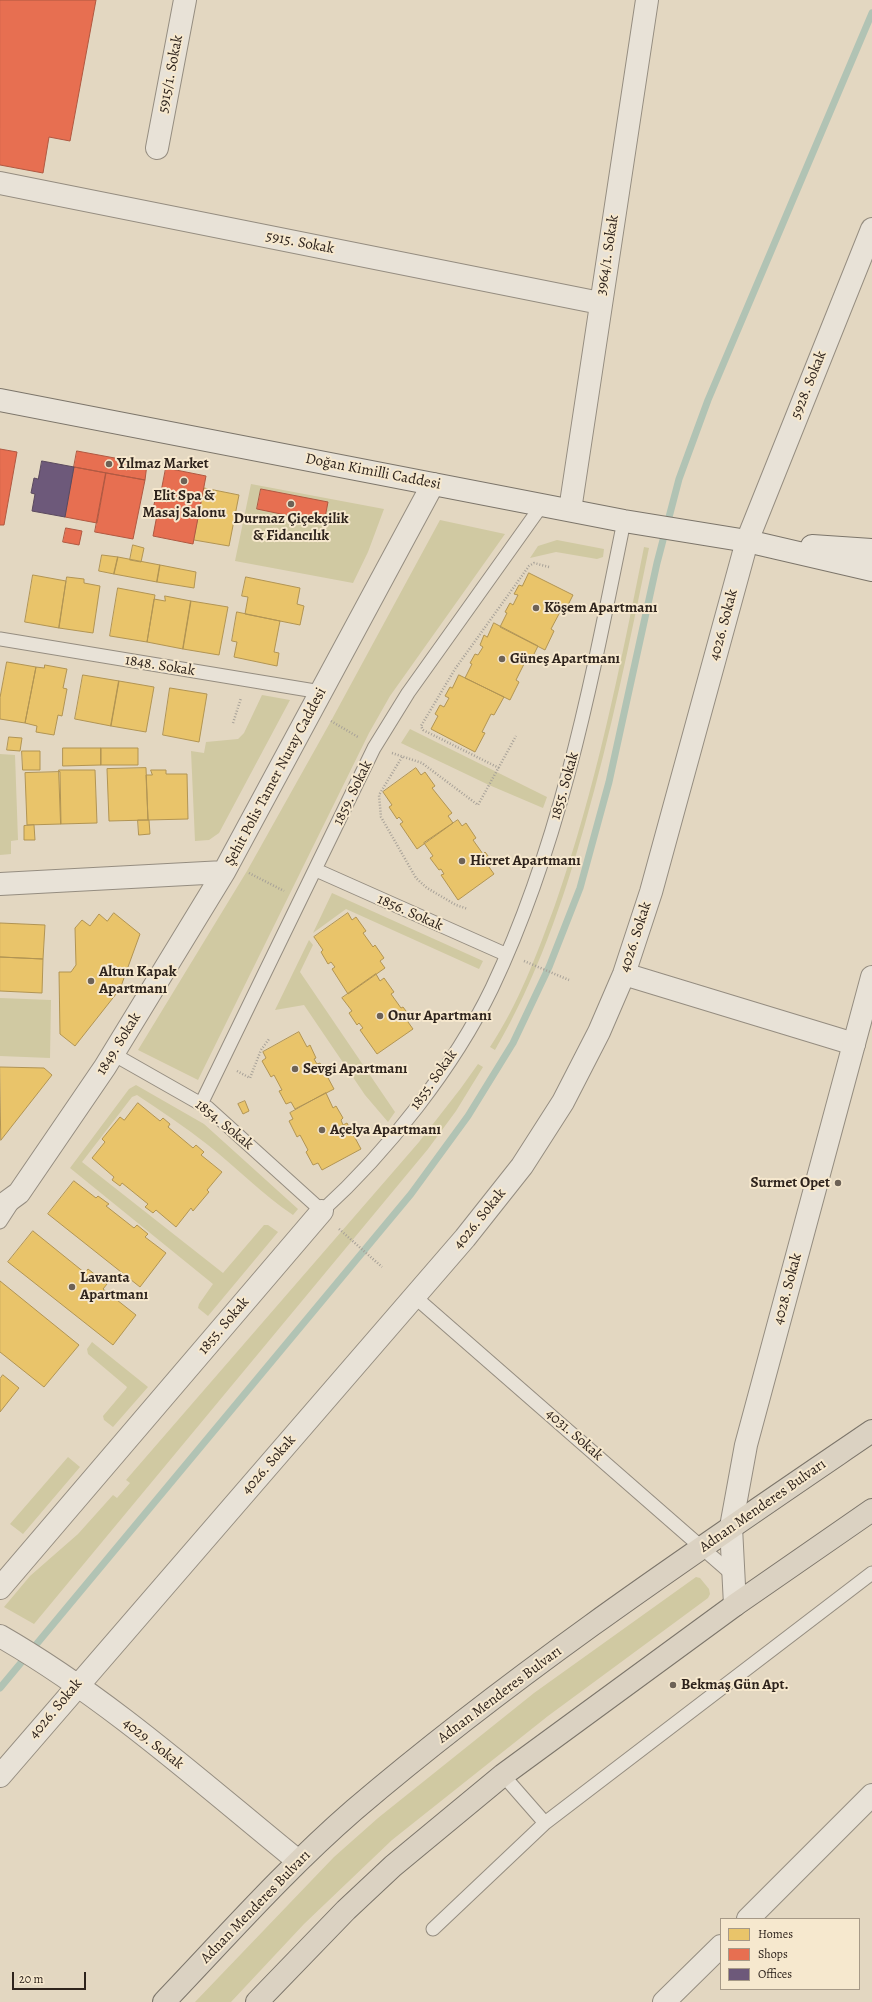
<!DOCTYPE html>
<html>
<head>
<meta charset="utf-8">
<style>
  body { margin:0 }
  #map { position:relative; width:872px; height:2002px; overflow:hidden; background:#e3d7c1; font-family:Alegreya,serif }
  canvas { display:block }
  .legend { position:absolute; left:720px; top:1918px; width:140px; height:72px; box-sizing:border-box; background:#f6e8ce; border:1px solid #a69987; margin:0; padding:5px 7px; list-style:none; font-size:12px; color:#2e231c }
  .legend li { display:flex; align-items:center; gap:8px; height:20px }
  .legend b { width:20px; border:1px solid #a69987 }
  .scale { position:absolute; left:12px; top:1972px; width:74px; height:18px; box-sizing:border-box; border:2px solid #2e231c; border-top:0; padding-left:5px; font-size:12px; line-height:14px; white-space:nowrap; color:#2e231c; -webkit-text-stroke:3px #f6e8ce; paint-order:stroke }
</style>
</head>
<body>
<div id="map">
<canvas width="872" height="2002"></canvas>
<ul class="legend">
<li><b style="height:11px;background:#e9c46a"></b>Homes</li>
<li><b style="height:11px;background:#e76f51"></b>Shops</li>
<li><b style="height:11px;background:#6d597a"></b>Offices</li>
</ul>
<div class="scale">20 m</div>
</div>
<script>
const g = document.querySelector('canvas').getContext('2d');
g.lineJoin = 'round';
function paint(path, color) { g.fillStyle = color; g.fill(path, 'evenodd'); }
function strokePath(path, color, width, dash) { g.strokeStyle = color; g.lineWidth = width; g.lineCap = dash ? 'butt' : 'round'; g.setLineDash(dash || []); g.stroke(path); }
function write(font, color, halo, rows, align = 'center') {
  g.font = font + ' Alegreya,serif'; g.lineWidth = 4; g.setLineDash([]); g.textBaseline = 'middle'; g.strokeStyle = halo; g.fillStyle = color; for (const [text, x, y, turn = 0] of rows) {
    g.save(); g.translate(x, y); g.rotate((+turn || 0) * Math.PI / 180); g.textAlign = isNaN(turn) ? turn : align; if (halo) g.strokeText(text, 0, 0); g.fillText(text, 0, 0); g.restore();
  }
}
paint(new Path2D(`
  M251 484 384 509 368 552 353 583 235 561Z
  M440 520 505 534 390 696 369 733 198 1080 138 1050 247 871 331 721Z
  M557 540 604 549 603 557 597 559 556 552 530 558 538 546Z
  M644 547 649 548C630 641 611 733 585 824 563 902 536 980 495 1050L490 1047C519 1003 537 954 555 905 596 788 620 668 644 547Z
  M262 695 290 700 219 833 209 840 195 841 191 751 204 753 206 742 238 739 244 733Z
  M410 729 547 797 543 808 489 785 401 743Z
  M0 754 15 755 18 840 11 841V854L0 855Z
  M332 893 483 961 479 969 346 909 313 933Z
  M309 940 313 945 300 972 395 1112 388 1122 365 1095 304 1005 275 1010Z
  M0 998 51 1000 50 1058 0 1056Z
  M478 1064 483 1067 456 1111 428 1149 34 1624 4 1607 30 1576 78 1534 113 1495 117 1498 130 1483 126 1480 419 1142 461 1088Z
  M136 1085 204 1124 298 1209 293 1215C262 1194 237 1168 208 1145 185 1127 161 1111 137 1095L132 1097 82 1162 223 1273 264 1225H268L278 1232 208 1316 198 1308 199 1304 213 1284 70 1168 129 1089Z
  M92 1342 148 1387 113 1427 104 1420 103 1416 126 1389 127 1387 88 1354 87 1349Z
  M68 1457 80 1467 23 1534 10 1524Z
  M696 1577 700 1578 709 1589 710 1594 708 1598 548 1716 392 1840 304 1924 231 2002H195L334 1857 378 1818 534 1693Z`), '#d0c9a2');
const homes = new Path2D(`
  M204 488 239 495 229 546 194 540Z
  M133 545 144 548 141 562 130 560Z
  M102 555 118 557 114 574 99 571Z
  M118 557 160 565 157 582 114 574Z
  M160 565 196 572 194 588 157 582Z
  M529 573 573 595 564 613 560 612 551 629 554 631 545 650 500 627 507 613 505 612 510 603 513 605 518 595 514 594 519 585 522 586Z
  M33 575 66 581 59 628 25 622Z
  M67 577 84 579V583L100 586 93 633 59 628Z
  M246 577 300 588 297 604 304 606 300 625 245 614 248 597 242 596Z
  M118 588 155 595 147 642 110 636Z
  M165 596 191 601 183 649 147 642 154 599 165 601Z
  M191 601 228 607 219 655 183 649Z
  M237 612 280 621 274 652 279 653 277 666 234 657 237 642 232 641Z
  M494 623 538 646 529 664 525 662 516 680 519 682 510 700 465 678 472 664 470 663 475 654 478 655 483 647 480 645 484 635 487 637Z
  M7 662 36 667 25 723 0 719V698Z
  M45 665 67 669 63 688 67 689 62 716 58 715 54 735 36 732 37 726 25 723 36 667 44 668Z
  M83 675 119 681 111 726 75 719Z
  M459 675 504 697 494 715 491 714 482 732 485 733 475 752 431 729 438 716 435 714 440 705 444 707 449 698 445 696 450 687 452 688Z
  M119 681 154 687 146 732 111 726Z
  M170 688 207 694 199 742 163 735Z
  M9 737 22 738 20 751 7 750Z
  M63 748H101V765L63 766Z
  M101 748H138V765H101Z
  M22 751H40V770H23Z
  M146 768 148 820 109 821 107 769Z
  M416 768 421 775 425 772 435 786 432 788 452 813 448 816 453 823 417 849 400 824 403 822 399 817 397 819 389 807 392 805 383 792Z
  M59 770H95L97 823 61 824Z
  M151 770H166V774H187L188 819 148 820 146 775H152Z
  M60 772 61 824 27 825 25 773Z
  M138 820H149L150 834 139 835Z
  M458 820 462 826 466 823 476 838 473 840 483 854 485 852 494 864 489 867 494 874 458 900 441 875 444 874 441 869 439 870 430 858 433 856 424 843Z
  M34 825 35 840H24V826Z
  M114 913 140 934 120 989 75 1046 60 1034 59 972H71L76 965 75 928 82 920 90 926 99 914 107 921Z
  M348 913 352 920 356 917 366 931 363 933 373 947 375 945 384 958 380 961 385 968 348 994 332 969 335 967 331 962 328 964 321 952 323 950 314 937Z
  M0 923 45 925 43 959 0 957Z
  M0 957 43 959 42 993 0 991Z
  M376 974 380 981 384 978 394 992 391 994 401 1008 403 1007 412 1019 408 1022 413 1029 377 1054 360 1030 363 1028 359 1023 357 1025 349 1013 352 1011 342 998Z
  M299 1032 307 1047 310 1045 316 1058 314 1059 317 1064 320 1063 334 1089 295 1109 291 1102 286 1104 279 1091 282 1090 274 1075 271 1077 262 1061 266 1058 263 1052Z
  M0 1067 44 1068 52 1075 1 1140Z
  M326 1093 333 1108 336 1106 343 1118 341 1120 343 1125 347 1123 361 1149 322 1170 318 1163 313 1165 306 1152 308 1150 300 1135 297 1137 289 1121 293 1119 290 1113Z
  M245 1101 249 1111 243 1114 238 1104Z
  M138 1103 160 1121 163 1118 170 1124 168 1127 193 1148 196 1145 204 1152 201 1155 222 1172 207 1190 209 1192 193 1211 191 1208 176 1227 156 1210 153 1213 145 1207 148 1204 122 1183 120 1186 112 1180 114 1177 92 1158 105 1142 102 1139 120 1117 124 1120Z
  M74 1181 96 1198 98 1196 109 1204 106 1206 134 1228 137 1225 148 1234 145 1237 166 1253 140 1287 48 1214Z
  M33 1231 85 1273 88 1269 107 1284 103 1289 136 1315 113 1345 8 1262Z
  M0 1281 79 1345 44 1387 0 1352Z
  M3 1375 19 1388 0 1412V1379Z`);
paint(homes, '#e9c46a');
strokePath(homes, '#b19453', 1);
const shops = new Path2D(`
  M0 0H96L70 141 49 137 43 173 0 165Z
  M0 449 17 452 4 525H0Z
  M77 451 147 464 145 480 74 467Z
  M74 467 106 473 97 523 65 517Z
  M166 468 206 476 193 544 153 536 157 515 152 514 155 500H159Z
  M106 473 145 480 133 539 95 532Z
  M261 489 328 502 324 523 257 509Z
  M66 528 82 531 79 545 63 542Z`);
paint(shops, '#e76f51');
strokePath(shops, '#b05841', 1);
const offices = new Path2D(`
  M42 461 74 467 65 517 32 511 35 494 31 493 34 478 38 479Z`);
paint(offices, '#6d597a');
strokePath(offices, '#5a495e', 1);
strokePath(new Path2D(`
  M0 1688 411 1194 468 1116 513 1043 549 967 580 888 609 782 657 563 679 479 708 400 872 13`), '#b1c3b4', 7);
const service = new Path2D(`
  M0 639 321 692
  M316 870 505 954
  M113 1054 208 1108 322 1211C387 1152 454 1067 492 988 562 840 592 679 624 521
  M201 1104 374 748 408 693 542 505
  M0 1222 13 1202
  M415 1297 732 1574
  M545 1823 872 1573
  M433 1929 545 1823 503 1775`);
const minor = new Path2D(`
  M157 148 185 0
  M0 183 600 303
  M570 510 647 0
  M0 884 224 872 433 484
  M624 974 854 1044
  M0 1207 19 1193 105 1067 224 872
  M0 1588 322 1211
  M0 1636C108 1698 202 1783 298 1861
  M0 1776 465 1238 522 1166 563 1102 599 1032 624 974 651 892 747 541 872 229
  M748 1919 872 1795
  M664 2002 721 1946`);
const tertiary = new Path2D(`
  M735 1605 731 1527 746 1445 872 977`);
const secondary = new Path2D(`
  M0 400 624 521 747 541 872 570
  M812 546 872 550`);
const primary = new Path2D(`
  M164 2002C226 1937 286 1869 354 1810 517 1671 696 1551 872 1431
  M257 2002 346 1910 393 1866 503 1775 735 1605 872 1510`);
strokePath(service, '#958d80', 15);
strokePath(minor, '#958d80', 24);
strokePath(tertiary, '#958d80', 24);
strokePath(secondary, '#7c756a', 24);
strokePath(primary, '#7c756a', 24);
strokePath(new Path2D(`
  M331 721 358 737
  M233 723 241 698
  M392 753 422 763 478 805 516 736
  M402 757 379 795 381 817 416 878 427 888 456 905 468 909
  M499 768 423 730 421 726 455 669 529 566 534 563 549 567
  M249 873 284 891
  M524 961 569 980
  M237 1071 250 1078 261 1050 269 1039
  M339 1229 382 1267`), '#a7a198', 2.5, [1, 2]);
strokePath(service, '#e8e2d7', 13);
strokePath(minor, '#e8e2d7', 22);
strokePath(tertiary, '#e8e2d7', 22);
strokePath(secondary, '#e8e2d7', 22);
strokePath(primary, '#dbd2c2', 22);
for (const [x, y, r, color] of [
  [109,464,4,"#6d6256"],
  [184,481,4,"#6d6256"],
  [291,504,4,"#6d6256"],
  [536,608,4,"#6d6256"],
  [502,659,4,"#6d6256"],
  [462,861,4,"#6d6256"],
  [91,981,4,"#6d6256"],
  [380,1016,4,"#6d6256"],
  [295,1069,4,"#6d6256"],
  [322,1130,4,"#6d6256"],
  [838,1183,4,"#6d6256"],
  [72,1287,4,"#6d6256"],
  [673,1685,4,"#6d6256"]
]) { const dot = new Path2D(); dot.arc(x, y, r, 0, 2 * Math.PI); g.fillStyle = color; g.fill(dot); strokePath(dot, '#f6e8ce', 1.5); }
write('15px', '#2e231c', '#f6e8ce', [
  ["5915/1. Sokak",171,74,-79],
  ["5915. Sokak",300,243,11],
  ["3964/1. Sokak",608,255,-81],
  ["5928. Sokak",809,385,-68],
  ["Doğan Kimilli Caddesi",373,472,11],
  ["4026. Sokak",724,625,-75],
  ["1848. Sokak",160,666,9],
  ["Şehit Polis Tamer Nuray Caddesi",276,777,-62],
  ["1855. Sokak",565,786,-74],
  ["1859. Sokak",353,793,-64],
  ["1856. Sokak",410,913,24],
  ["4026. Sokak",636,937,-72],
  ["1849. Sokak",119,1044,-58],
  ["1855. Sokak",434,1080,-55],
  ["1854. Sokak",224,1125,39],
  ["4026. Sokak",480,1219,-51],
  ["4028. Sokak",788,1289,-75],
  ["1855. Sokak",224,1326,-50],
  ["4031. Sokak",574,1435,41],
  ["4026. Sokak",269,1465,-49],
  ["Adnan Menderes Bulvarı",763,1506,-35],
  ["Adnan Menderes Bulvarı",500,1695,-37],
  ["4026. Sokak",56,1709,-50],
  ["4029. Sokak",153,1744,38],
  ["Adnan Menderes Bulvarı",256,1907,-46]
]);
write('bold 15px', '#2e231c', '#f6e8ce', [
  ["Yılmaz Market",117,464],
  ["Elit Spa &",184,496,"center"],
  ["Masaj Salonu",184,513,"center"],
  ["Durmaz Çiçekçilik",291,519,"center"],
  ["& Fidancılık",291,536,"center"],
  ["Köşem Apartmanı",544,608],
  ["Güneş Apartmanı",510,659],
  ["Hicret Apartmanı",470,861],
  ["Altun Kapak",99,972],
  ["Apartmanı",99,989],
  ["Onur Apartmanı",388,1016],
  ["Sevgi Apartmanı",303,1069],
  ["Açelya Apartmanı",330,1130],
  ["Surmet Opet",830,1183,"right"],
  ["Lavanta",80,1278],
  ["Apartmanı",80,1295],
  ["Bekmaş Gün Apt.",681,1685]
], 'left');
</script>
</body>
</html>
